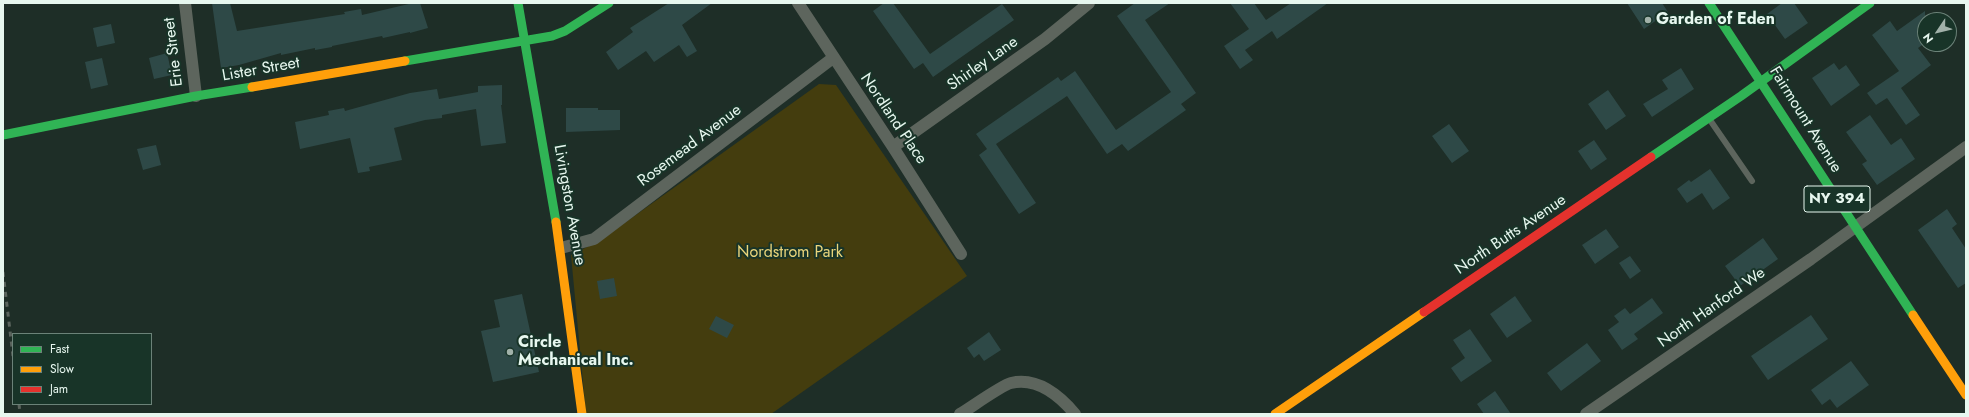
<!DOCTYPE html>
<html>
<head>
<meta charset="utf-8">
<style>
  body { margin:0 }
  #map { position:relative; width:1969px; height:417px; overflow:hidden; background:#1e2e27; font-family:Jost,sans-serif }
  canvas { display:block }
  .frame { position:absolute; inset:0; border:4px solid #e7f7ef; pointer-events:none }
  .legend { position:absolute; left:12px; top:333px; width:140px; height:72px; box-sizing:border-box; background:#183428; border:1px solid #6b8278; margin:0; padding:5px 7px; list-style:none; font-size:12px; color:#e7f7ef }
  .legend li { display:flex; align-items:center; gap:8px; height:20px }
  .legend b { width:20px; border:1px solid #6b8278 }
  .north { position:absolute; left:1917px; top:12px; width:40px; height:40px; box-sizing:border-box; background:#183428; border:1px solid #6b8278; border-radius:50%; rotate:235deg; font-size:11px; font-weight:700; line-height:16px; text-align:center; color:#e7f7ef }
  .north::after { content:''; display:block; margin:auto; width:14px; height:18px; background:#a1b1a9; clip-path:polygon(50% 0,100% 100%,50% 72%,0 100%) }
</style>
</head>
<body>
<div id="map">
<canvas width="1969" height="417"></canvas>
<div class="frame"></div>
<ul class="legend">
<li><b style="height:5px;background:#30b455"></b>Fast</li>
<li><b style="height:5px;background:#ff9f0a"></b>Slow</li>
<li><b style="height:5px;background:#e5322d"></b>Jam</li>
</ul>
<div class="north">N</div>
</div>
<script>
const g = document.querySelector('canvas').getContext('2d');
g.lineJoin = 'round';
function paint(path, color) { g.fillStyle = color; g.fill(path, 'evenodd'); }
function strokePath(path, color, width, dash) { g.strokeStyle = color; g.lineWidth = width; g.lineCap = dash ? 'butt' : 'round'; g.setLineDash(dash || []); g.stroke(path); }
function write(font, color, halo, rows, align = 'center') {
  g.font = font + ' Jost,sans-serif'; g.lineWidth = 4; g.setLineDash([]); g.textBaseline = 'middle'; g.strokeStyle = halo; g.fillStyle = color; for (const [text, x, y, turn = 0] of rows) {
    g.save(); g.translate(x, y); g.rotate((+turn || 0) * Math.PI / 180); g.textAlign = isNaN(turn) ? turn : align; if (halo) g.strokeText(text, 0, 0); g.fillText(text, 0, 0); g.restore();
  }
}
paint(new Path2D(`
  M819 84 836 85 967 276 771 414H586L571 255 599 241 612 232Z`), '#443d0e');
paint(new Path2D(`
  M212 3H230L237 31 345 14 344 12 361 9 362 15 413 3H420L428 28 410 33V32L383 38 382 36 332 46V47L315 50V48L281 55V53L239 65 221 68Z
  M669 3H712L682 25 697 51 687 57 679 45 654 62 646 51 618 70 606 52 633 32 630 28Z
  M884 3H893L930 54 1002 4 1014 20 933 77 923 63 914 69 873 11Z
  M1135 3H1170L1145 20 1196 93 1181 104 1186 110 1128 151 1122 144 1107 154 1067 96 996 144 1036 203 1019 214 979 155 987 149 976 134 1058 77 1061 81 1075 71 1116 130 1171 92 1117 16Z
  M1230 3H1254L1266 20 1291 3H1328L1277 39 1272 31 1245 50 1253 60 1240 69 1224 46 1249 29Z
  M1627 3H1662L1668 12 1644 29Z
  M1782 3H1794L1808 23 1785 39 1767 14Z
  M1925 11V43L1918 48 1931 65 1901 88 1920 115 1906 125 1887 98 1876 105 1867 93 1899 71 1872 35 1890 21 1897 31Z
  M111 24 115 43 97 47 93 28Z
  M167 53 172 75 154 79 149 58Z
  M102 58 108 85 91 89 85 62Z
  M1834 63 1839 70 1846 65 1860 85 1831 106 1812 78Z
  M1681 68 1694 89 1652 117 1643 104 1668 89 1662 80Z
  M502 85V105H501L506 143 481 146 476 109 442 115V118L425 120 394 128 402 160 369 167 370 171 358 173 350 138 300 149 295 122 329 115 328 111 344 108 345 111 410 93 437 89 439 99 478 92V86Z
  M1608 90 1626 116 1606 130 1588 104Z
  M566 108H598V110H620V130L566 132Z
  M1870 115 1891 145 1901 138 1915 159 1877 185 1862 164 1867 161 1846 132Z
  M1449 124 1469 151 1452 163 1432 136Z
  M1594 140 1607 159 1591 170 1578 151Z
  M156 145 161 165 143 170 137 149Z
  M1710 169 1730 198 1713 210 1702 193 1687 203 1677 189 1689 180 1691 182Z
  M1947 209 1957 224 1952 228 1966 249V283L1958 288 1918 230Z
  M1606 229 1619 247 1595 264 1582 245Z
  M1763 238 1778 259 1740 286 1725 266Z
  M1630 256 1641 271 1630 279 1619 263Z
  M614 278 617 296 600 299 597 281Z
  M522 294 539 372 493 382 481 331 500 327 494 300Z
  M1515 296 1532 321 1507 338 1490 314Z
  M1652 298 1663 313 1634 334 1638 339 1622 350 1608 330 1619 322 1614 316 1625 308 1630 314Z
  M1811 315 1828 339 1768 380 1751 356Z
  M716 316 734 325 727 338 709 329Z
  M1470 329 1492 361 1461 382 1451 368 1465 358 1453 340Z
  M989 332 1001 350 984 361 979 354 974 358 967 348Z
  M1587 343 1601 361 1561 391 1547 373Z
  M1851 361 1869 385 1837 408 1830 399 1822 405 1811 390Z
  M1495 391 1511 414H1484L1477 404Z`), '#2e4947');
strokePath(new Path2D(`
  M1710 120 1752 181`), '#5d655d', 6);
strokePath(new Path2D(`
  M185 3 196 96
  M798 3 893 147 961 254
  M893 147 1045 39 1089 3
  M561 248 594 239 833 58
  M960 414C970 408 1002 385 1011 383 1037 377 1059 395 1075 414
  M1586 414 1811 259 1966 147`), '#5d655d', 12);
strokePath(new Path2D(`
  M518 3 556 222
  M1709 3 1913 315
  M405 61 552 36 565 31 609 3
  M3 135 196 96 252 87
  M1651 157 1741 96 1870 3`), '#30b455', 9);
strokePath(new Path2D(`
  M252 87 405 61
  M556 222 582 414
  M1913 315 1966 395
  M1275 414 1424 312`), '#ff9f0a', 9);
strokePath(new Path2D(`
  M1424 312 1651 157`), '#e5322d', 9);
strokePath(new Path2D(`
  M3 272 13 356
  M19 404 20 414`), '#5a645d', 3, [5, 5]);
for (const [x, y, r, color] of [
  [1648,20,4,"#a1b1a9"],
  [510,352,4,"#a1b1a9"]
]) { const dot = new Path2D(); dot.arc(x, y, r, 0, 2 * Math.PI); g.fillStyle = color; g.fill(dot); strokePath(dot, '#183428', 1.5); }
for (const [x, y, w] of [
  [1837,199,66]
]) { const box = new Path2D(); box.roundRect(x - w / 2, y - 13, w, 26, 3); g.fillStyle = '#183428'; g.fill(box); strokePath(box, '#e7f7ef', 1); }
write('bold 15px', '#e7f7ef', null, [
  ["NY 394",1837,199]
]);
write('bold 16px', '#e7f7ef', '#183428', [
  ["Garden of Eden",1656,20],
  ["Circle",518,343],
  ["Mechanical Inc.",518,361]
], 'left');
write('16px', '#e7f7ef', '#183428', [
  ["Erie Street",174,52,-97],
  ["Shirley Lane",983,64,-35],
  ["Lister Street",261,70,-10],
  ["Nordland Place",893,119,56],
  ["Fairmount Avenue",1805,120,58],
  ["Rosemead Avenue",690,146,-37],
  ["Livingston Avenue",569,205,80],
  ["North Butts Avenue",1511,235,-34],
  ["North Hanford We",1712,308,-35]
]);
write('16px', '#ead57b', '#183428', [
  ["Nordstrom Park",790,253]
]);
</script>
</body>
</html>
